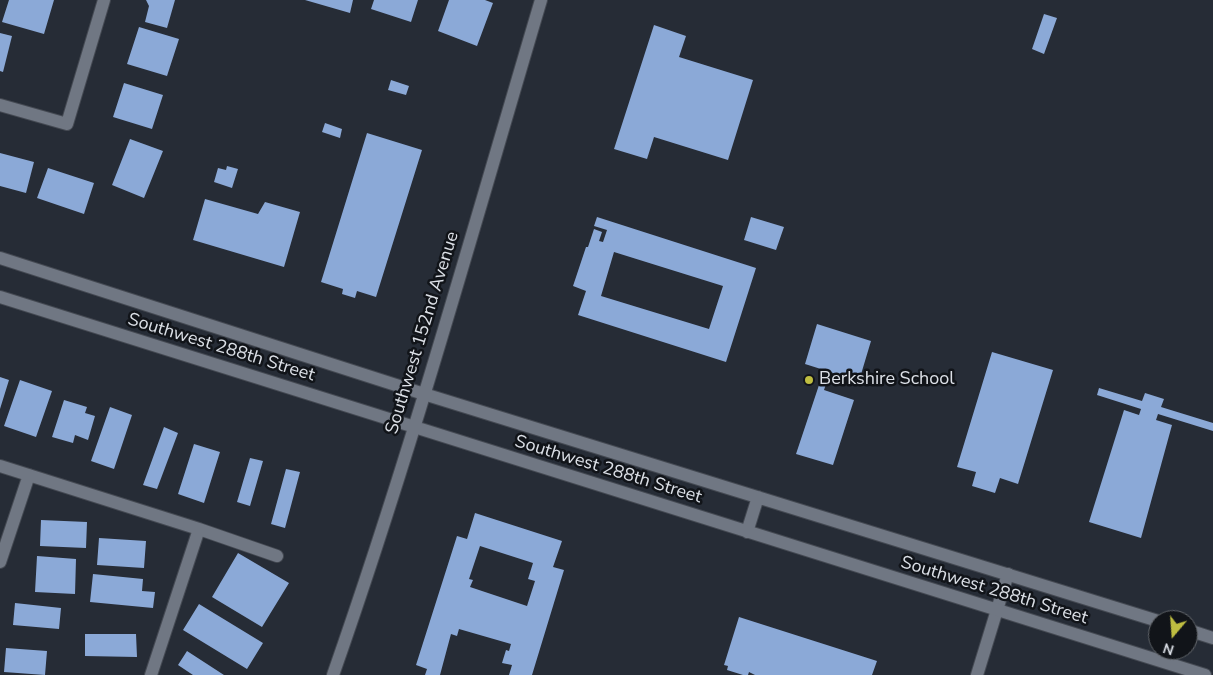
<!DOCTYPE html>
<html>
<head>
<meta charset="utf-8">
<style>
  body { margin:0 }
  #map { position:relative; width:1213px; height:675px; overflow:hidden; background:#262c36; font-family:"Nunito Sans",sans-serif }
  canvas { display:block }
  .north { position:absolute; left:1148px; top:610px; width:50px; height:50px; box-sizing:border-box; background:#111419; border:1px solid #62666b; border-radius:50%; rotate:198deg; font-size:14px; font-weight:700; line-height:20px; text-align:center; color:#dce0e7 }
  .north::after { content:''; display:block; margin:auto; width:18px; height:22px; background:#bfbe41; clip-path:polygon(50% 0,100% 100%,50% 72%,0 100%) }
</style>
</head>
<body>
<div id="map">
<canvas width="1213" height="675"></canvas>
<div class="north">N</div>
</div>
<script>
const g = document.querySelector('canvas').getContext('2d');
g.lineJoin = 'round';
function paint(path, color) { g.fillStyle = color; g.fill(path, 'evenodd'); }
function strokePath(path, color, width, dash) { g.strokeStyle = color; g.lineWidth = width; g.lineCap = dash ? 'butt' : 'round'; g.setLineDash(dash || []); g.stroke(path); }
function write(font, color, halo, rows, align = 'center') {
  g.font = font + ' "Nunito Sans",sans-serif'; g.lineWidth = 5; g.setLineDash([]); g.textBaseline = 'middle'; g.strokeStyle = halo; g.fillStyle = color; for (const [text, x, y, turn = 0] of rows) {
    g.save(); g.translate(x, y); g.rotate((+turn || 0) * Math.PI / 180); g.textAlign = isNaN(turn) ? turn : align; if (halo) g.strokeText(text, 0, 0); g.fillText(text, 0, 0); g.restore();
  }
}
paint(new Path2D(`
  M9 0H54L44 34 2 22Z
  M146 0H175L167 28 145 22 149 6Z
  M305 0H353L350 13Z
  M374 0H418L411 22 371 9Z
  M449 0H485L493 3 477 46 438 31Z
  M1044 14 1057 18 1044 54 1032 49Z
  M654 25 686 36 679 57 753 80 728 160 654 137 647 159 614 149Z
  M139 27 179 39 167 76 127 64Z
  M0 33 12 36 3 72 0 71Z
  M391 80 409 86 406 95 388 90Z
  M124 83 163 95 152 129 113 117Z
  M325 123 342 129 340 138 322 132Z
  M367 133 422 150 376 297 357 291 355 298 342 294 343 289 321 282Z
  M130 139 163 151 144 198 112 185Z
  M0 153 34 162 26 193 0 186Z
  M227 166 238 169 232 188 214 182 218 168 226 170Z
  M48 168 94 183 84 214 37 198Z
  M205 199 258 214 265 202 300 212 284 267 193 240Z
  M597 217 756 268 726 362 578 315 586 291 573 286 586 247H588L594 229 602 232 599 241 603 242 607 230 594 226ZM614 252 723 286 709 329 601 296Z
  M751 217 784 227 776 250 744 240Z
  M817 324 871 341 859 381 830 372 824 390 854 400 833 465 796 454 824 370 805 364Z
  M992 352 1053 370 1018 484 1000 478 995 493 972 486 976 472 957 467Z
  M0 377 9 380 0 409Z
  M20 380 52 391 36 437 4 426Z
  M1099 388 1142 401 1145 393 1164 399 1161 407 1213 423V431L1158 414 1156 420 1172 425 1141 538 1089 522 1124 410 1139 415 1141 409 1097 395Z
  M64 400 87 407 85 413 95 416 88 440 75 435 73 443 52 437Z
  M110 407 132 415 114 469 91 461Z
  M164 427 178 433 157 489 143 485Z
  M194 444 220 452 204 503 178 494Z
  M250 458 263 461 250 506 237 502Z
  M286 469 300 472 285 528 271 524Z
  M475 513 562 541 553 567 564 570 532 675H509L512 665 502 663 506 650 509 651 511 644 459 629 457 636 451 634 440 675H425L427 669 416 665 457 536 467 539ZM480 546 533 563 528 579 535 581 527 606 470 587 473 580 469 579Z
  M41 520 87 522 86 548 40 546Z
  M99 538 146 541 144 568 97 565Z
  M238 553 289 583 262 627 212 597Z
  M37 556 76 559 75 594 35 592Z
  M93 574 143 579 142 591 155 592 153 608 90 602Z
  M15 603 61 608 59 629 13 625Z
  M199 604 263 643 247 669 183 630Z
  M739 617 877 661 872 675H755L749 672 748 675H743L727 670 728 666 724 665Z
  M85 634H136L137 657 85 656Z
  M6 648 47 651 45 675 4 672Z
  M187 651 224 675H193L178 665Z`), '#8ba9d7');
const street = new Path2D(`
  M0 105 67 124 104 0
  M0 466 199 529 277 556
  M0 562 29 475
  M151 675 199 529
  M977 675 1008 574`);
const secondary = new Path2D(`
  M0 258 424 394 1158 621
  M0 297 1205 675
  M747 532 758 497
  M1188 630 1213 638
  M333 675C411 453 474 226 541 0`);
strokePath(street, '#444952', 14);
strokePath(secondary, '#444952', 14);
strokePath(street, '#707783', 12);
strokePath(secondary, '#707783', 12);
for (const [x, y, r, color] of [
  [809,380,5,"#bfbe41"]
]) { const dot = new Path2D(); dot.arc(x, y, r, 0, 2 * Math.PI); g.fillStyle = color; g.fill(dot); strokePath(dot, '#111419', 2); }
write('18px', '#dce0e7', '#111419', [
  ["Southwest 152nd Avenue",423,333,-73],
  ["Southwest 288th Street",221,348,17],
  ["Southwest 288th Street",608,470,17],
  ["Southwest 288th Street",994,591,17]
]);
write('18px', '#dce0e7', '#111419', [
  ["Berkshire School",819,380]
], 'left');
</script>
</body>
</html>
